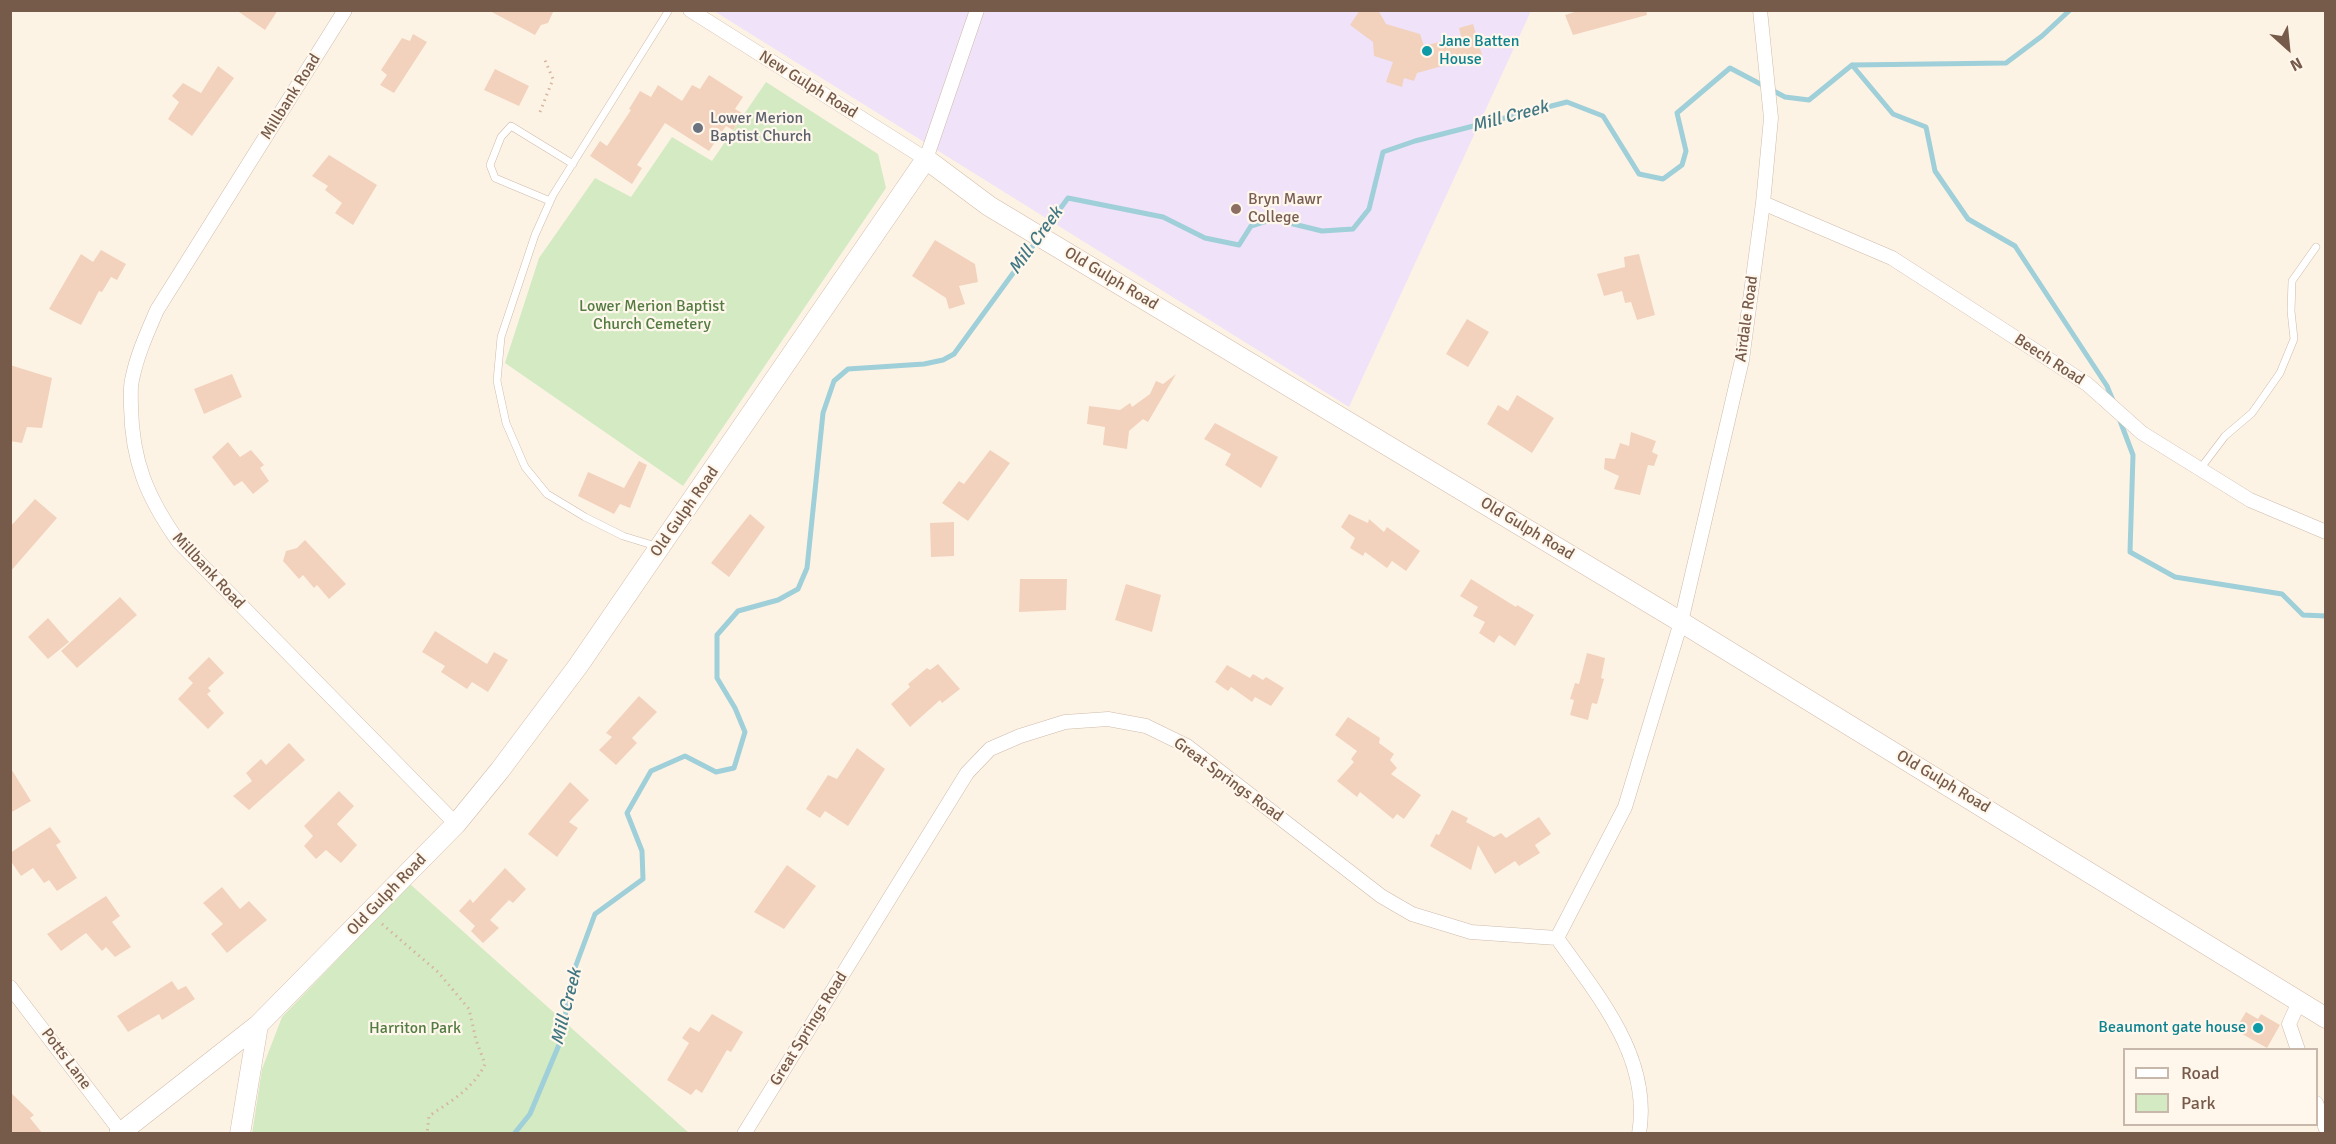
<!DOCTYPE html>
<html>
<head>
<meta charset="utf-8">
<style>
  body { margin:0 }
  #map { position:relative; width:2336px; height:1144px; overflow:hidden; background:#fdf3e5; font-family:Signika,sans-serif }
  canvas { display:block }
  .frame { position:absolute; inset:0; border:12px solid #765a4a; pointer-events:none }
  .legend { position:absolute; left:2123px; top:1048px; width:195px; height:78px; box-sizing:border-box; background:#fff7ec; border:2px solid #c8b8ab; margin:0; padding:8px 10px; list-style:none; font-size:18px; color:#765a4a }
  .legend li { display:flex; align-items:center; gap:12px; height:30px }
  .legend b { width:30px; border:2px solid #c8b8ab }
  .north { position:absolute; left:2258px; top:18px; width:60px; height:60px; -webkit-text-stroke:4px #fff7ec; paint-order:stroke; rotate:153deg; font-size:16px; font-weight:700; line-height:24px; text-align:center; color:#765a4a }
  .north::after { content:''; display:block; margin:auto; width:21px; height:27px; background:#765a4a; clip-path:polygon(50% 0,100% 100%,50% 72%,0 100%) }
</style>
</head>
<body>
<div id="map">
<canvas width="2336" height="1144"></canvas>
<div class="frame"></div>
<ul class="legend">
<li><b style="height:8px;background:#fff"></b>Road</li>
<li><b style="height:16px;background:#d3eac3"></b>Park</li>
</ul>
<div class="north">N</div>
</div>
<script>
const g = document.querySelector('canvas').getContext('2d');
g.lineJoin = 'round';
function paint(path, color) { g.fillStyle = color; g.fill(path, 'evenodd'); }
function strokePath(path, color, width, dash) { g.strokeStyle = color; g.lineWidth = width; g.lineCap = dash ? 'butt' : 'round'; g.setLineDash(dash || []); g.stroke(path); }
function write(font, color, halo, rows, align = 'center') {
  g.font = font + ' Signika,sans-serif'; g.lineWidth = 4.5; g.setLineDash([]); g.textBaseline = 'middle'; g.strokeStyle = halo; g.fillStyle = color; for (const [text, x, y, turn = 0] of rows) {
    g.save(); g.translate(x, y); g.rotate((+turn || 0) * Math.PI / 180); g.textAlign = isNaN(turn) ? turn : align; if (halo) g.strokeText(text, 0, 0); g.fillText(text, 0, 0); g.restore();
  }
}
paint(new Path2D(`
  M714 11H1531L1349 407Z`), '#f0e2f9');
paint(new Path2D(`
  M766 82 878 154 886 188 683 486 505 363 539 258 595 178 631 197 672 137 712 161Z
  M410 884 689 1133 252 1134 262 1069 282 1017Z`), '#d3eac3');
strokePath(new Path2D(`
  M1852 65 1893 114 1926 127 1935 171 1968 219 2015 246 2107 386 2114 403
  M2119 418 2133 455 2130 552 2175 577 2282 594 2303 615 2326 616
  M514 1134 530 1114 561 1040 572 976 595 914 643 879 642 851 627 813 651 771 685 756 716 772 734 768 745 732 735 708 717 678V635L738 611 778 600 798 589 807 568 823 413 834 381 848 369 924 364 943 360 954 354 1068 198 1163 217 1205 238 1239 245 1251 226 1273 219 1322 231 1353 229 1369 209 1383 152 1415 141 1567 102 1603 116 1639 174 1663 179 1682 165 1686 151 1677 113 1730 68 1785 97 1809 100 1852 65 2006 63 2042 36 2070 10`), '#9fcfd8', 5);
paint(new Path2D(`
  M236 10H278L265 30Z
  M488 10H554L548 23 541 25 535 35Z
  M1360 10H1378L1386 24 1420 34 1424 46 1461 36 1459 28 1473 24 1482 55 1417 73 1414 81 1404 78 1402 87 1386 82 1393 62 1374 56 1373 42 1350 25Z
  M1581 10H1646L1647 15 1573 35 1565 15Z
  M413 34 427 42 394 93 380 85 387 75 381 70 402 38 410 41Z
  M218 66 234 78 192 136 168 119 179 102 172 96 183 83 201 93Z
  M495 69 529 86 519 106 484 90Z
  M709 75 743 97 735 109 744 114 733 130 726 126 709 151 665 123 637 165 642 168 632 184 590 156 600 141 607 146 631 110 629 109 640 91 651 97 658 85 682 101 692 85 700 89Z
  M329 155 377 185 353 225 335 213 342 203 325 190 328 186 312 176Z
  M935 240 975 264 978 282 959 286 965 304 949 309 946 298 912 276Z
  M101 250 126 264 117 280 111 277 102 292 99 291 81 325 49 309 81 254 93 262Z
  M1639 254 1655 315 1637 320 1631 302 1625 303 1622 291 1604 296 1597 274 1625 267 1624 257Z
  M1467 319 1489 332 1468 367 1446 354Z
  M10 365 52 378 42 428 27 427 22 443 10 441Z
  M232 374 242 397 204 414 194 389Z
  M1176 374 1148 422 1143 419 1129 431 1127 449 1103 445 1105 427 1087 424 1089 406 1120 410 1130 403 1132 407 1150 394 1156 381 1163 384Z
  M1517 395 1554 418 1532 453 1487 424 1498 405 1508 411Z
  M1215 423 1278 457 1261 488 1225 465 1231 454 1204 439Z
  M1631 432 1656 441 1652 452 1658 455 1654 466 1648 465 1640 495 1614 489 1619 476 1604 469 1605 458 1615 459 1620 443 1629 446Z
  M228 442 240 457 251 450 264 465 260 468 269 481 253 494 242 481 234 486 212 457Z
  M990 450 1010 463 968 521 942 503 959 481 964 484Z
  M639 461 647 465 630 508 620 504 614 514 578 496 588 472 624 488Z
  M35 499 57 518 10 572V527Z
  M750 514 765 527 729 577 711 563Z
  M1349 514 1368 523 1369 519 1384 532 1387 527 1420 551 1406 571 1392 561 1387 568 1365 552 1363 556 1350 548 1355 538 1341 527Z
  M954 522V556L931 557 930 523Z
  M305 540 346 584 329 599 317 585 314 588 303 575 299 579 283 561 286 551 297 548Z
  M1020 579H1067L1066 610 1019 612Z
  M1471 579 1516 607 1517 605 1534 615 1515 646 1499 635 1494 643 1479 633 1485 622 1473 616 1478 607 1460 596Z
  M1126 584 1161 595 1152 632 1115 620Z
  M120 597 137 615 77 668 61 651Z
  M48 618 69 642 48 659 28 637Z
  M435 631 487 664 494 652 508 660 488 692 472 682 467 689 441 672 445 666 422 652Z
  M1587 653 1605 658 1601 678 1604 679 1597 704 1592 703 1588 720 1570 715 1574 700 1570 699 1575 683 1579 684Z
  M209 657 224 673 208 688 211 691 207 694 224 713 208 729 178 699 193 683 188 678Z
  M938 664 960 689 942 703 940 700 910 727 891 704 910 687 908 684 927 668 930 670Z
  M1227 665 1250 678 1253 674 1263 680 1266 677 1284 688 1271 706 1255 697 1252 702 1231 687 1228 691 1215 682Z
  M639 696 657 712 632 738 637 743 616 765 599 750 612 737 606 733Z
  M1348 717 1380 738 1379 743 1394 754 1390 760 1397 768 1391 774 1421 795 1404 819 1397 814 1393 819 1360 792 1357 797 1337 781 1354 762 1351 759 1357 751 1335 735Z
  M289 743 305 760 249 810 233 796 252 781 246 773 261 759 266 765Z
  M857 748 885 769 848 826 825 811 820 818 806 809 828 775 837 779Z
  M10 767 31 801 10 813Z
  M570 782 589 800 569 822 578 828 557 857 528 834Z
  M339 791 354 806 337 824 357 845 341 863 326 850 316 859 304 846 313 836 304 826Z
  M1452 810 1468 818 1466 822 1494 837 1501 833 1506 838 1539 817 1551 834 1535 845 1540 853 1519 866 1515 861 1495 874 1478 845 1471 870 1430 846 1436 834 1439 835Z
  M50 827 61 842 56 845 77 878 57 891 49 880 44 883 33 868 21 876 10 860V853Z
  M787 865 816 886 784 929 754 912Z
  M505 868 526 889 513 903 509 900 490 920 499 928 483 943 471 931 475 926 459 911 470 899 473 903Z
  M222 887 240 909 249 901 267 920 227 953 211 934 223 924 203 903Z
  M106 896 120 916 112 922 131 947 115 957 106 947 102 951 86 933 61 951 47 934Z
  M172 981 178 990 186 986 195 999 162 1020 159 1014 128 1032 117 1016Z
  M2246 1012 2258 1019 2261 1014 2280 1025 2267 1048 2235 1030Z
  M712 1014 743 1032 731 1052 727 1050 702 1093 696 1089 691 1095 667 1080 689 1043 682 1038 690 1027 699 1032Z
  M10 1092 34 1115 30 1118 43 1134H10Z`), '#f2d2bc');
const lane = new Path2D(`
  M550 201 495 178 490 165 501 137 511 126 573 164
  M2200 469 2225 436 2252 413 2280 373 2294 339 2291 311 2292 281 2316 247
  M659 547 623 536 585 517 547 494 525 467 506 423 497 381 501 337 535 235 553 195 669 10`);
const street = new Path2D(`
  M345 10 157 310C147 333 137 355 132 380 130 388 131 399 131 407 132 461 147 497 178 541L456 824
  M690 10 926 159 977 10
  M1763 203 1892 258 2087 384 2142 433 2250 500 2326 532
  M1557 938 1625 807 1681 622 1742 360 1763 203 1771 118 1760 10
  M1557 938C1598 996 1652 1058 1639 1134
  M10 987 121 1132
  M2298 1050 2289 1024 2299 1002
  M2316 1103 2326 1129
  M744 1134 967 773 990 749 1020 736 1065 722 1108 719 1146 726 1187 746 1381 896 1412 914 1471 932 1557 938`);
const secondary = new Path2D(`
  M119 1134 258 1025 456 824 500 770 578 666 926 159 989 206 1681 622 2326 1018
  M240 1134 258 1025`);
strokePath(lane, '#cebbab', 8);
strokePath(street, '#cebbab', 15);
strokePath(secondary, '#d3bdab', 21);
strokePath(new Path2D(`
  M540 112 553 79 544 58
  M382 924 438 972 469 1009 476 1040 485 1064C474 1088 450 1102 429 1116L427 1134`), '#d7b59f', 3, [1.5, 4.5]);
strokePath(lane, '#fff', 7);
strokePath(street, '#fff', 14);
strokePath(secondary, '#fff', 20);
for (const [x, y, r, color] of [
  [1427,51,6,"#0f9aa8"],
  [698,128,6,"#6b7280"],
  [1236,209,6,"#8d6e63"],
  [2258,1028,6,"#0f9aa8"]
]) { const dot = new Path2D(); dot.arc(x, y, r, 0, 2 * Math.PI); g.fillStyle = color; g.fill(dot); strokePath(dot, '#fff7ec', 2); }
write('16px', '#0d838f', '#fff7ec', [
  ["Jane Batten",1439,42],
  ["House",1439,60],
  ["Beaumont gate house",2246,1028,"right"]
], 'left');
write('16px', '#765a4a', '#fff7ec', [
  ["New Gulph Road",808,85,32],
  ["Millbank Road",291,97,-58],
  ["Old Gulph Road",1111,279,31],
  ["Airdale Road",1747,319,-82],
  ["Beech Road",2049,360,33],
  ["Old Gulph Road",685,512,-55],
  ["Old Gulph Road",1527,529,31],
  ["Millbank Road",208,571,47],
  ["Great Springs Road",1228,780,36],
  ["Old Gulph Road",1943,782,31],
  ["Old Gulph Road",387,895,-46],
  ["Great Springs Road",809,1029,-58],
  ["Potts Lane",66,1059,53]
]);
write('16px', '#5b616d', '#fff7ec', [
  ["Lower Merion",710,119],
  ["Baptist Church",710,137]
], 'left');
write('16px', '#785e54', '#fff7ec', [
  ["Bryn Mawr",1248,200],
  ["College",1248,218]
], 'left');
write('16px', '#537c42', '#fff7ec', [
  ["Lower Merion Baptist",652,307],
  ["Church Cemetery",652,325],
  ["Harriton Park",415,1029]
]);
write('italic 18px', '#407783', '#fff7ec', [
  ["Mill Creek",1510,117,-15],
  ["Mill Creek",1036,241,-54],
  ["Mill Creek",567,1007,-76]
]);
</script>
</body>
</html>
